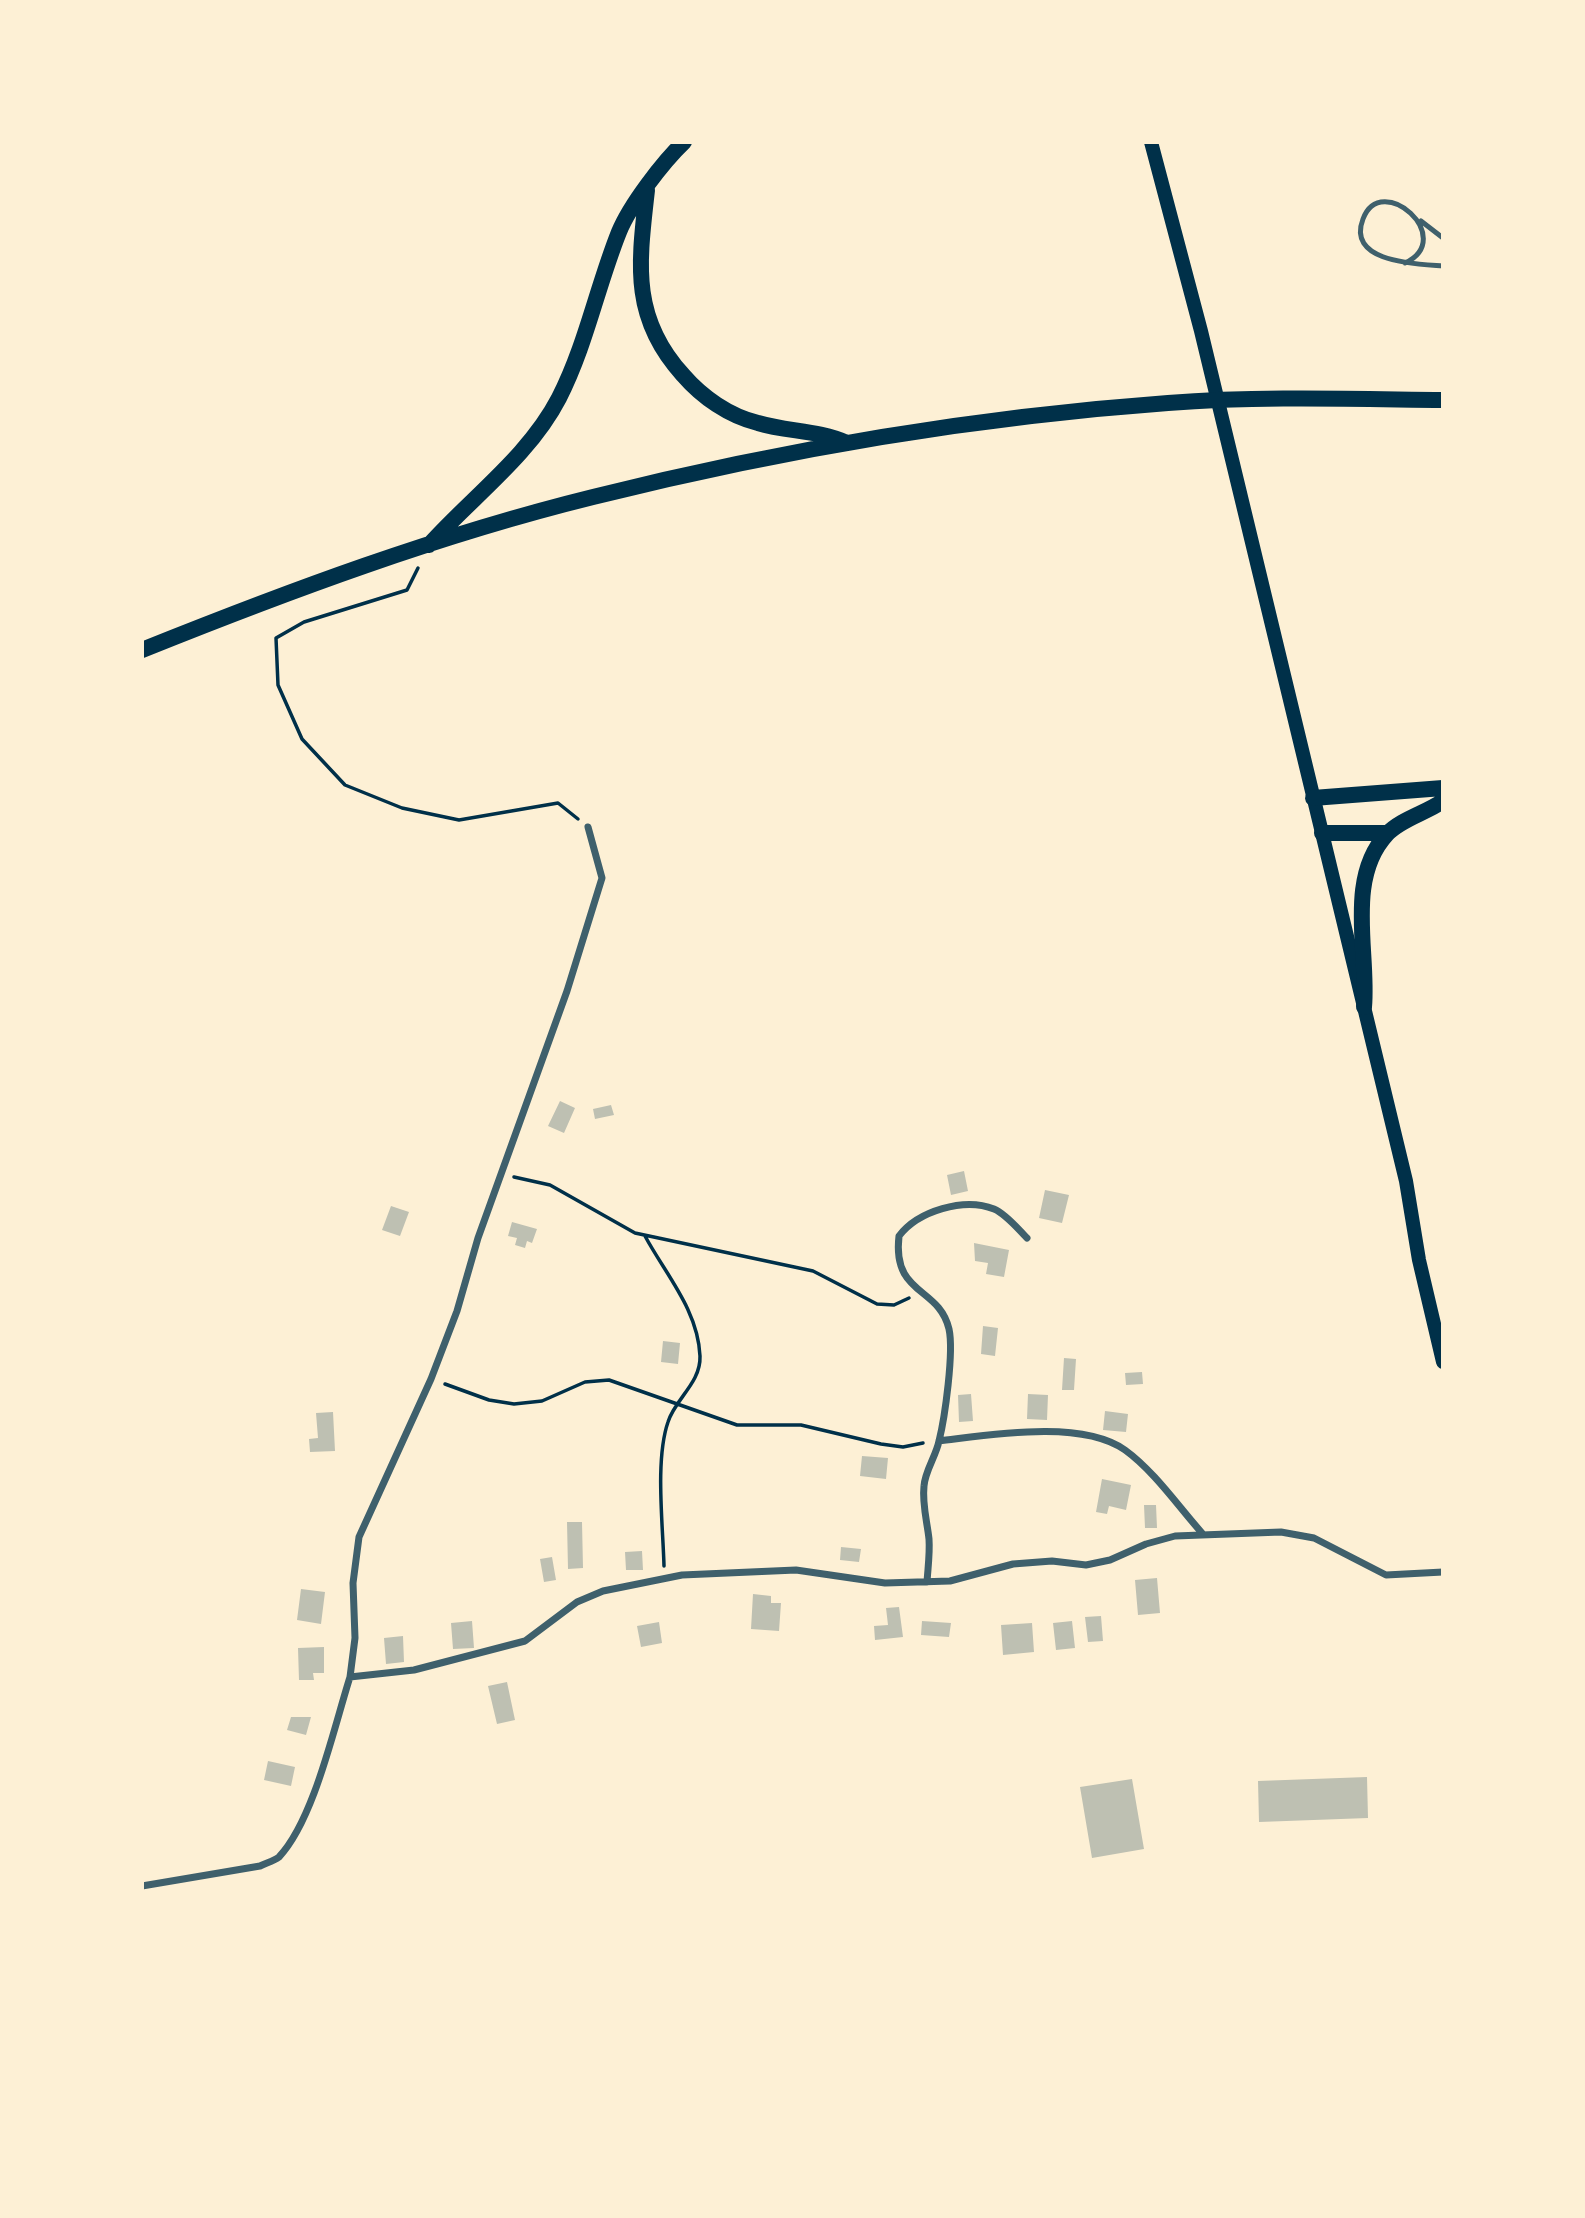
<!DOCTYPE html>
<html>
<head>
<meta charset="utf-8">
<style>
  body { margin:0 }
  #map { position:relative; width:1585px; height:2218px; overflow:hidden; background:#fdf0d5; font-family:Georgia,serif }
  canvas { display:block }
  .frame { position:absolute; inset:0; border:144px solid #fdf0d5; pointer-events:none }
</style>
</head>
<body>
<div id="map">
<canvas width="1585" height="2218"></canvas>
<div class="frame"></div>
</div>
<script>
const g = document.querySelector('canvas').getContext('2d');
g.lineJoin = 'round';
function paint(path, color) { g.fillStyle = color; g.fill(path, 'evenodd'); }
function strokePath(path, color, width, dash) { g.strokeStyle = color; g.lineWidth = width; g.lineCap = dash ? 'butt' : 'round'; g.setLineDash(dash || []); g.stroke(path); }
paint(new Path2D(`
  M560 1101 575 1108 564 1133 548 1126Z
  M611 1105 614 1115 595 1119 593 1109Z
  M964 1171 968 1191 951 1195 947 1175Z
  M1045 1190 1069 1195 1062 1223 1039 1218Z
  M391 1206 409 1212 400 1236 382 1230Z
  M512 1222 537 1229 532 1243 527 1241 525 1248 515 1245 517 1238 508 1236Z
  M974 1243 1009 1250 1004 1277 986 1274 988 1263 975 1261Z
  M983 1326 998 1328 995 1356 981 1354Z
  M663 1341 680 1343 678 1364 661 1362Z
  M1064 1358 1076 1359 1074 1390H1062Z
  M1142 1372 1143 1384 1126 1385 1125 1373Z
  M971 1394 973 1421 959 1422 958 1395Z
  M1028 1394 1048 1395 1047 1420 1027 1419Z
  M1105 1411 1128 1414 1126 1432 1103 1430Z
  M333 1412 335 1451 310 1452 309 1439 318 1438 316 1413Z
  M862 1456 888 1458 886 1479 860 1476Z
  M1102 1479 1131 1485 1126 1510 1109 1506 1107 1514 1096 1512Z
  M1144 1505H1156L1157 1528H1145Z
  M567 1522H582L583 1568 568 1569Z
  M841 1547 861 1549 859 1562 840 1560Z
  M642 1551 643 1570H626L625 1552Z
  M552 1557 556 1580 544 1582 540 1559Z
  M1157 1578 1160 1613 1138 1615 1135 1580Z
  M301 1589 325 1592 321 1624 297 1620Z
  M753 1594 771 1596V1603H781L779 1631 751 1629Z
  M899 1607 903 1637 875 1640 874 1626 888 1625 886 1608Z
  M1101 1616 1103 1641 1088 1642 1085 1617Z
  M472 1621 474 1648 453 1649 451 1623Z
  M922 1621 951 1623 949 1637 921 1635Z
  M1072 1621 1075 1648 1056 1650 1053 1623Z
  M659 1622 662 1643 641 1647 637 1626Z
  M1032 1623 1034 1652 1003 1655 1001 1625Z
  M403 1636 404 1662 386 1664 384 1638Z
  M324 1647V1673H313L314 1680H299L298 1648Z
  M507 1682 515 1720 497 1724 488 1686Z
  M291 1717H311L306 1735 287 1730Z
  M268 1761 295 1767 291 1786 264 1780Z
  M1367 1777 1368 1818 1259 1822 1258 1781Z
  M1132 1779 1144 1849 1092 1858 1080 1787Z`), '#bec0b2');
strokePath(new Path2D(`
  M418 568 407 590 304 622 276 638 278 685 302 739 345 785 402 808 459 820 558 803 578 819
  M514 1177 550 1185 635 1233 813 1271 877 1304 894 1305 909 1298
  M645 1236C666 1275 698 1310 700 1356 701 1383 675 1399 668 1422 655 1460 663 1525 664 1566
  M445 1384 489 1400 514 1404 542 1401 585 1382 609 1380 737 1425H801L881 1444 903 1447 923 1443`), '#003049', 3.5);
strokePath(new Path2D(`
  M1421 221 1443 238
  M1405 263C1458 238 1381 170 1363 219 1346 263 1418 264 1443 266`), '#3f606c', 5);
strokePath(new Path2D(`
  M939 1441C990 1435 1081 1419 1125 1450 1154 1471 1178 1506 1202 1533
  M927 1582C928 1567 930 1553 929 1539 927 1521 922 1504 924 1486 925 1471 936 1456 939 1441 945 1417 954 1352 949 1329 939 1286 892 1296 899 1236 918 1211 964 1197 994 1209 1006 1214 1018 1229 1027 1238
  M350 1677 355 1638 353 1583 359 1537 431 1379 457 1311 478 1238 567 991 602 878 588 827
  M142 1886 260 1866C266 1863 274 1861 279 1857 314 1820 334 1727 350 1677L414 1670 525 1641 577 1602 603 1591 682 1575 796 1570 885 1583 950 1581 1013 1564 1052 1561 1086 1565 1110 1560 1146 1544 1175 1536 1281 1532 1314 1538 1386 1575 1443 1572`), '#3f606c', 7);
strokePath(new Path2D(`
  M1151 142 1201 331 1406 1181 1419 1260 1443 1362`), '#003049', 14);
strokePath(new Path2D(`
  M647 190C639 262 630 317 683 375 702 397 729 416 758 423 788 432 818 430 847 443
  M429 545C472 497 529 456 559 398 586 345 597 287 619 232 630 205 663 162 684 142
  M142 650C289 591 439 535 593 497 781 450 975 417 1168 403 1260 396 1352 399 1443 400
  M1313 798 1443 788
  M1322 833H1387
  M1364 1007C1369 953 1345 879 1387 834 1401 819 1426 813 1443 801`), '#003049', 16);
</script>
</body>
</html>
